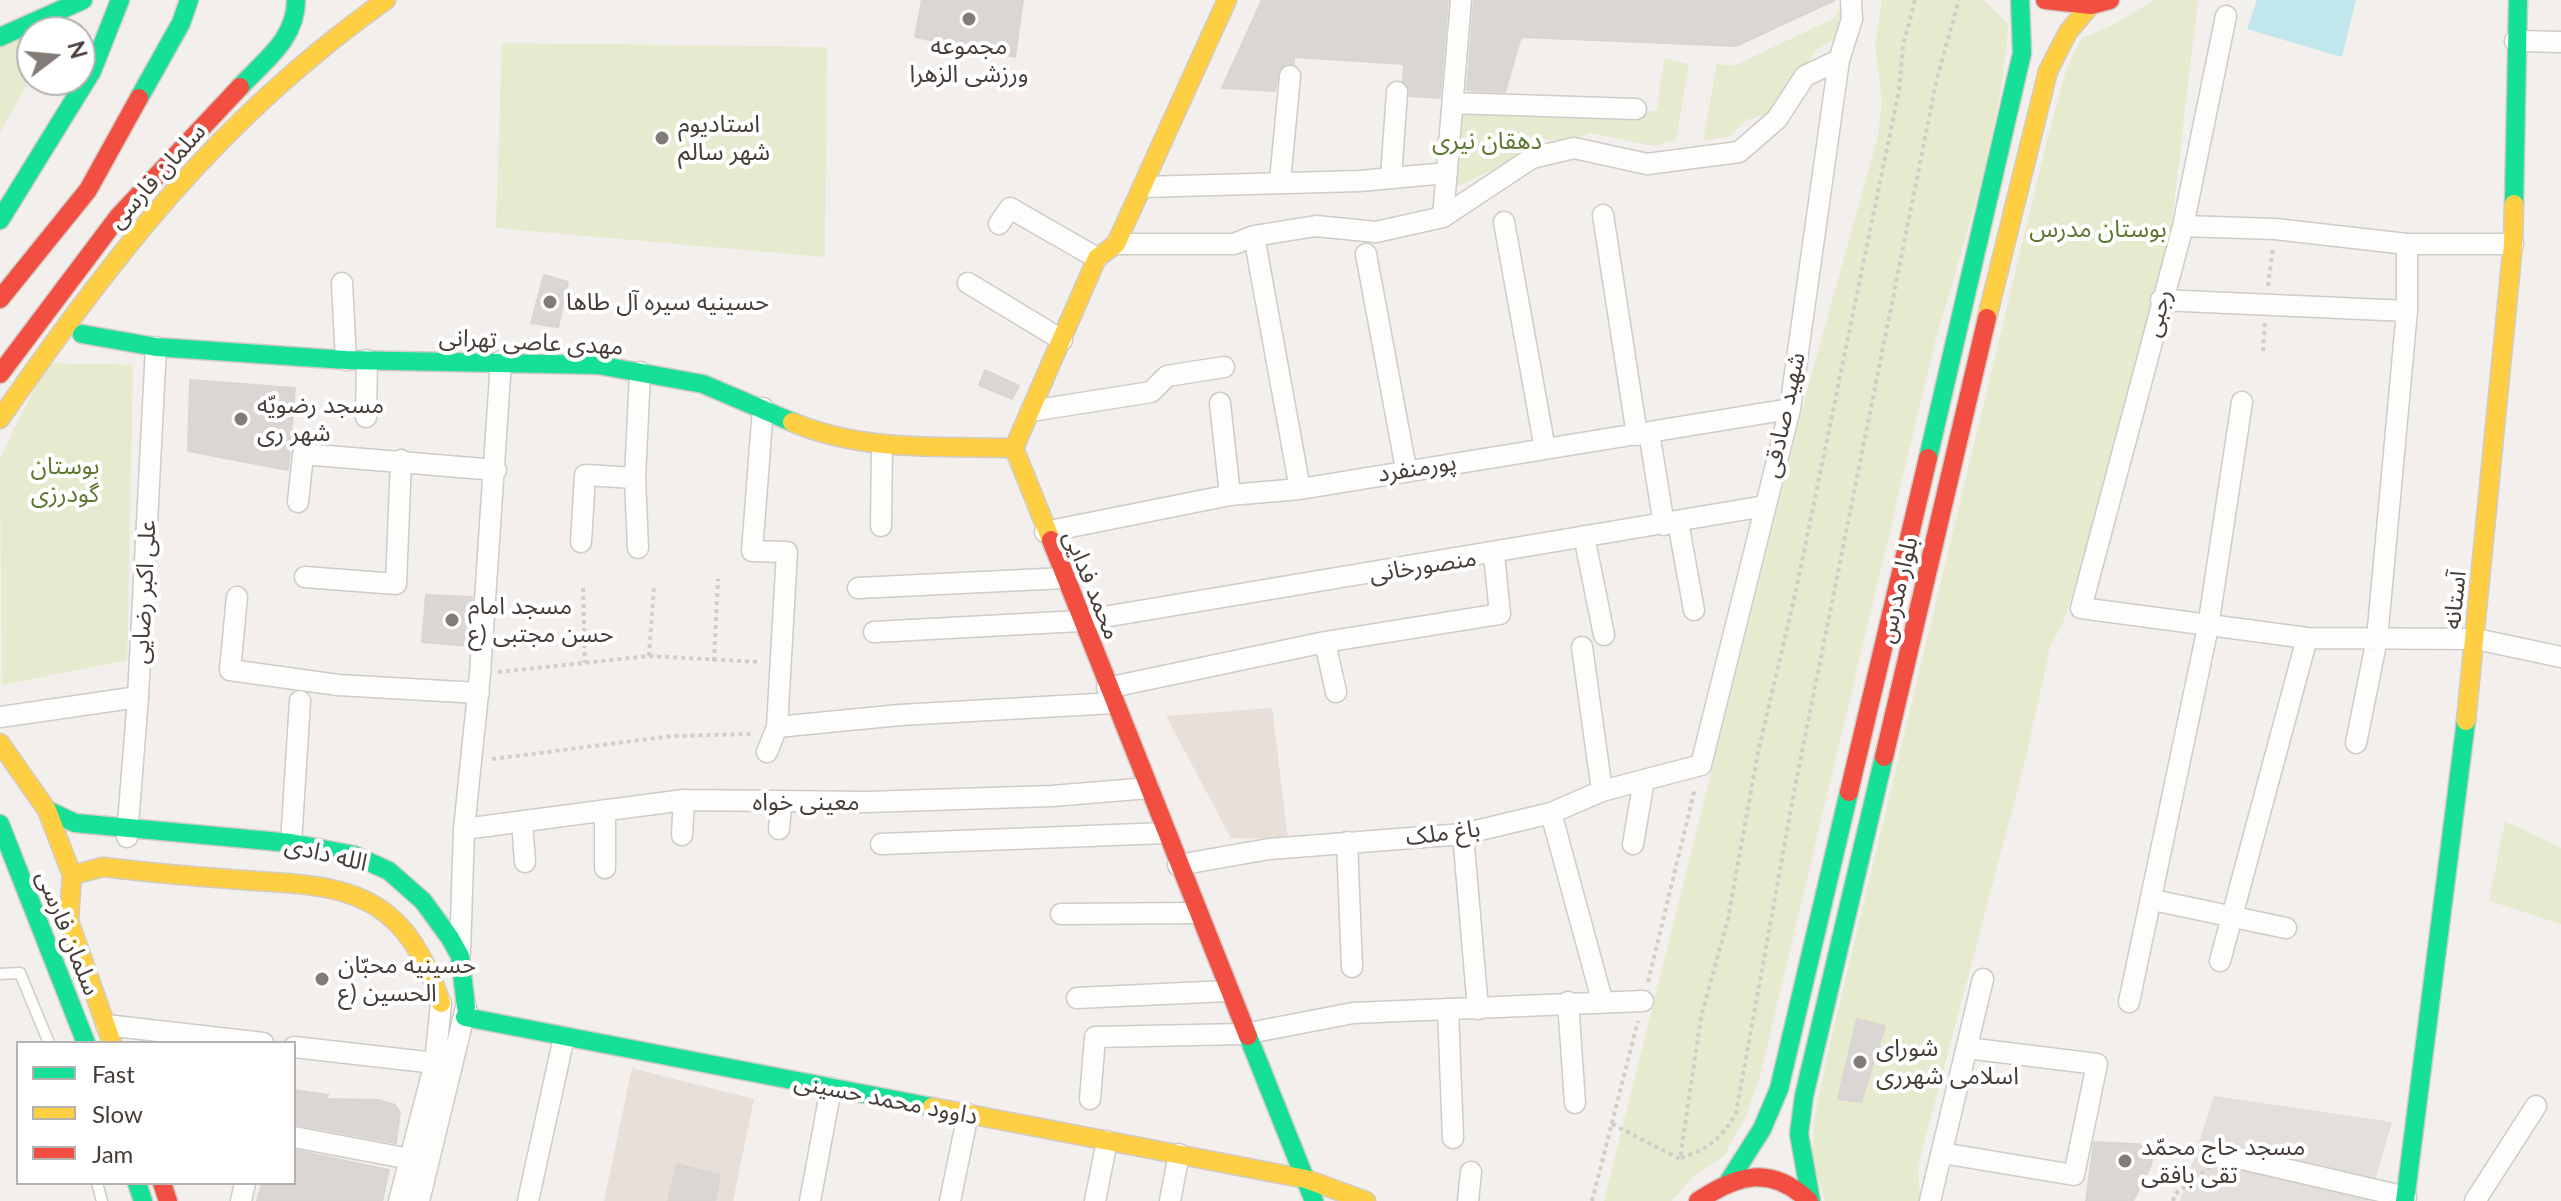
<!DOCTYPE html>
<html>
<head>
<meta charset="utf-8">
<style>
  body { margin:0 }
  #map { position:relative; width:2561px; height:1201px; overflow:hidden; background:#f2efec; font-family:Lato,sans-serif }
  canvas { display:block }
  .legend { position:absolute; left:16px; top:1041px; width:280px; height:144px; box-sizing:border-box; background:#fff; border:2px solid #b5b1af; margin:0; padding:10px 14px; list-style:none; font-size:24px; color:#473d38 }
  .legend li { display:flex; align-items:center; gap:16px; height:40px }
  .legend b { width:40px; border:2px solid #b5b1af }
  .north { position:absolute; left:16px; top:16px; width:80px; height:80px; box-sizing:border-box; background:#fff; border:2px solid #b5b1af; border-radius:50%; rotate:74deg; font-size:22px; font-weight:700; line-height:32px; text-align:center; color:#473d38 }
  .north::after { content:''; display:block; margin:auto; width:28px; height:36px; background:#837b77; clip-path:polygon(50% 0,100% 100%,50% 72%,0 100%) }
</style>
</head>
<body>
<div id="map">
<canvas width="2561" height="1201"></canvas>
<ul class="legend">
<li><b style="height:10px;background:#16e098"></b>Fast</li>
<li><b style="height:10px;background:#ffcf43"></b>Slow</li>
<li><b style="height:10px;background:#f24e42"></b>Jam</li>
</ul>
<div class="north">N</div>
</div>
<script>
const g = document.querySelector('canvas').getContext('2d');
g.lineJoin = 'round';
function paint(path, color) { g.fillStyle = color; g.fill(path, 'evenodd'); }
function strokePath(path, color, width, dash) { g.strokeStyle = color; g.lineWidth = width; g.lineCap = dash ? 'butt' : 'round'; g.setLineDash(dash || []); g.stroke(path); }
function write(font, color, halo, rows, align = 'center') {
  g.font = font + ' Lato,"Noto Sans Arabic",sans-serif'; g.lineWidth = 8; g.setLineDash([]); g.textBaseline = 'middle'; g.strokeStyle = halo; g.fillStyle = color; for (const [text, x, y, turn = 0] of rows) {
    g.save(); g.translate(x, y); g.rotate((+turn || 0) * Math.PI / 180); g.textAlign = isNaN(turn) ? turn : align; if (halo) g.strokeText(text, 0, 0); g.fillText(text, 0, 0); g.restore();
  }
}
paint(new Path2D(`
  M1272 708 1288 839 1231 838 1166 716Z
  M632 1068 754 1099 733 1201H604Z`), '#e8dfd8');
paint(new Path2D(`
  M1882 0H1984L2008 24C2003 125 1963 245 1935 342L1760 1076 1746 1116 1724 1156 1695 1175 1671 1201H1604L1807 391 1878 136 1882 102 1875 46Z
  M2154 0H2198L2170 237 2101 505 2062 625 2051 644 2025 761 1918 1166 1920 1201H1825L1812 1160 1815 1116 1829 1048 2048 136 2067 67 2082 38 2113 25Z
  M1844 1 1847 19 1838 37 1816 50 1772 113 1746 120 1730 136 1703 141 1717 64 1733 66 1833 19Z
  M64 16 56 32H32V75L0 133V47Z
  M502 43 827 47 825 257 496 228Z
  M1664 58 1689 64 1676 140 1654 146 1590 133 1573 141 1542 139 1533 150 1454 188 1460 112 1640 114 1657 110Z
  M47 363 133 365 127 660 2 685 0 458Z
  M2505 821 2561 848V924L2489 901Z`), '#e6eace');
paint(new Path2D(`
  M2214 1096 2392 1122 2369 1201H2180Z`), '#e3dfdd');
paint(new Path2D(`
  M2257 0H2356L2342 57 2247 29Z`), '#c0e7ec');
const building = new Path2D(`
  M922 0H1023L1015 57 915 37Z
  M1262 0H1448L1440 98 1410 96 1403 81 1404 64 1294 57V64L1279 69 1275 91 1222 88Z
  M1474 0H1835L1736 46 1521 37 1505 92 1467 90Z
  M544 275 568 282 558 327 531 323Z
  M985 370 1019 386 1012 399 979 385Z
  M190 380 295 388 288 470 188 451Z
  M426 595 472 597 469 646 422 642Z
  M1857 1019 1885 1026 1861 1102 1838 1099Z
  M294 1090 328 1095 327 1099 378 1100 395 1105 400 1112 396 1143 294 1124Z
  M2094 1142 2154 1145 2151 1165 2133 1201H2086Z
  M294 1150 389 1170 382 1201H257L262 1183H294Z
  M677 1164 720 1175 715 1201H668Z`);
paint(building, '#dad6d3');
strokePath(building, '#dad5d2', 2);
const lane = new Path2D(`
  M0 974 20 973 49 1043
  M97 1183 102 1201`);
const street = new Path2D(`
  M2226 16 2183 226 2081 608 2307 638 2476 639 2561 657
  M2515 41 2561 42
  M1453 103 1636 109
  M1391 177 1397 92
  M1280 181 1290 76
  M1143 187 1359 181 1447 173
  M1603 215 1637 435
  M1443 217 1461 0
  M1504 222 1545 449
  M999 224 1010 208 1097 258
  M2183 226 2275 229 2407 244H2513
  M1254 236 1300 489
  M1116 244H1234L1254 236 1316 226 1376 232 1443 217 1532 158 1574 148 1647 164 1739 152 1777 119 1805 76 1839 60 1852 19 1851 0
  M1366 254 1406 469
  M342 283 346 360
  M968 283 1062 340
  M2161 300 2407 311
  M1220 403 1230 495
  M763 408 752 551 787 552 777 727 767 752
  M1031 411 1151 392 1167 376 1224 367
  M366 417 367 360
  M1649 432 1664 525
  M635 478 638 548
  M298 502 303 454 496 470
  M1678 522 1694 610
  M881 526 882 445
  M1045 532 1230 495 1300 489 1790 409
  M1584 536 1604 635
  M581 542 585 475 635 478 640 372
  M305 577 396 584 401 460
  M858 588 1065 578
  M237 597 230 670 338 685 479 693
  M874 632 1080 621 1765 506
  M1325 642 1336 692
  M1582 647 1602 791
  M1107 688 1325 642 1500 614 1494 554
  M0 717 138 697
  M777 727 900 715 1114 703
  M2356 743 2377 639 2407 311V244
  M1551 813 1602 1000
  M522 822 525 862
  M464 829 684 800 867 802 1052 796 1149 788
  M779 829 781 804
  M1463 834 1478 1009
  M682 835 684 800
  M127 837 138 697 156 347
  M1347 842 1352 967
  M291 843 300 701
  M881 844 1166 833
  M1633 844 1644 780
  M1178 865 1269 849 1463 834 1551 813 1602 791 1701 765 1790 409 1839 60
  M605 868V810
  M2153 900 2286 928
  M1061 914 1197 913
  M460 952 464 829 480 674 501 361
  M2220 961 2307 638
  M1077 998 1227 991
  M1568 1002 1575 1103
  M2129 1002 2208 627 2242 402
  M1448 1009 1453 1138
  M106 1025 263 1043
  M294 1047 435 1063
  M1090 1099 1095 1037 1244 1034 1353 1013 1643 1001
  M294 1137 410 1159
  M1942 1153 2074 1175 2097 1064 1967 1048
  M2225 1155 2406 1197
  M241 1201 245 1183
  M399 1201 435 1063 441 1003
  M419 1201 466 1007
  M528 1201 564 1037
  M810 1201 831 1088
  M950 1201 968 1114
  M1095 1201 1107 1141
  M1170 1201 1179 1154
  M1468 1201 1471 1172
  M1930 1201 1983 979
  M2475 1201 2536 1106`);
const fast = new Path2D(`
  M0 37 83 0
  M240 87C265 60 296 39 296 0
  M139 98 181 23 189 0
  M2514 204 2518 0
  M0 220 92 71 120 0
  M82 334 156 347 346 360 598 365 703 384 792 422
  M1928 458 2022 53 2020 0
  M47 810 75 823 291 843 354 855 389 871 423 901 450 938 460 956 466 1007
  M0 824 86 1043
  M0 831 5 840
  M465 1017 932 1107
  M1248 1036 1314 1201
  M1729 1181 1762 1129 1779 1089 1849 792
  M137 1183 143 1201
  M1811 1201 1799 1134 1804 1096 1884 757
  M2405 1201 2466 721`);
const slow = new Path2D(`
  M1987 318 2048 71 2068 32 2091 5
  M0 419C113 255 222 116 386 0
  M792 422C863 452 938 446 1014 448
  M1051 540 1014 448 1097 258 1116 244 1227 0
  M2466 721 2513 244 2514 204
  M0 743 47 810 72 875 69 921 112 1043
  M72 875 103 867C145 872 188 876 230 879 282 884 346 880 388 915 415 937 430 971 441 1003
  M932 1107 1306 1179 1366 1201`);
const jam = new Path2D(`
  M2045 0 2091 5 2110 0
  M0 299 88 190 139 98
  M0 374 118 217 240 87
  M1051 540 1248 1036
  M1884 757 1987 318
  M1849 792 1928 458
  M162 1183 168 1201
  M1698 1201C1738 1174 1771 1165 1809 1201`);
strokePath(lane, '#cecbc8', 13);
strokePath(street, '#cecbc8', 23);
strokePath(fast, '#d2cbc4', 21);
strokePath(slow, '#d2cbc4', 21);
strokePath(jam, '#d2cbc4', 21);
strokePath(new Path2D(`
  M2268 286 2273 247
  M2263 351 2265 322
  M583 588 585 663
  M649 656 654 586
  M714 661 718 579
  M498 672 649 656 760 662
  M492 759 672 736 753 734
  M1648 982 1695 788
  M1612 1124 1680 1159 1701 1017 1728 919 1758 752 1795 595 1899 90 1903 46 1915 0
  M1681 1158C1709 1149 1722 1138 1736 1113L1795 787 1937 78 1959 0
  M1592 1201 1638 1021
  M2173 1201 2175 1194 2211 1166`), '#d2cdcb', 4, [4, 4]);
strokePath(lane, '#fdfdfc', 10);
strokePath(street, '#fdfdfc', 20);
strokePath(fast, '#16e098', 18);
strokePath(slow, '#ffcf43', 18);
strokePath(jam, '#f24e42', 18);
for (const [x, y, r, color] of [
  [969,19,8,"#837b77"],
  [662,138,8,"#837b77"],
  [550,302,8,"#837b77"],
  [241,419,8,"#837b77"],
  [452,620,8,"#837b77"],
  [322,979,8,"#837b77"],
  [1860,1062,8,"#837b77"],
  [2125,1161,8,"#837b77"]
]) { const dot = new Path2D(); dot.arc(x, y, r, 0, 2 * Math.PI); g.fillStyle = color; g.fill(dot); strokePath(dot, '#fff', 3); }
write('24px', '#473d38', '#fff', [
  ["مجموعه",969,46,"center"],
  ["ورزشی الزهرا",969,74,"center"],
  ["استادیوم",678,124],
  ["شهر سالم",678,152],
  ["حسینیه سیره آل طاها",566,302],
  ["مسجد رضویّه",257,405],
  ["شهر ری",257,433],
  ["مسجد امام",468,606],
  ["حسن مجتبی (ع",468,634],
  ["حسینیه محبّان",338,965],
  ["الحسین (ع",338,993],
  ["شورای",1876,1048],
  ["اسلامی شهرری",1876,1076],
  ["مسجد حاج محمّد",2141,1147],
  ["تقی بافقی",2141,1175]
], 'left');
write('24px', '#5d762f', '#fff', [
  ["دهقان نیری",1487,141],
  ["بوستان مدرس",2098,229],
  ["بوستان",65,466],
  ["گودرزی",65,494]
]);
write('24px', '#473d38', '#fff', [
  ["سلمان فارسی",157,176,-48],
  ["رجبی",2158,313,-75],
  ["مهدی عاصی تهرانی",531,342,3],
  ["شهید صادقی",1784,415,-78],
  ["پورمنفرد",1417,468,-9],
  ["منصورخانی",1423,566,-9],
  ["محمد فدایی",1092,585,68],
  ["بلوار مدرس",1898,590,-77],
  ["علی اکبر رضایی",144,592,-87],
  ["آستانه",2455,600,-84],
  ["معینی خواه",806,802],
  ["باغ ملک",1443,833,-7],
  ["الله دادی",326,854,13],
  ["سلمان فارسی",68,933,68],
  ["داوود محمد حسینی",886,1099,11]
]);
</script>
</body>
</html>
